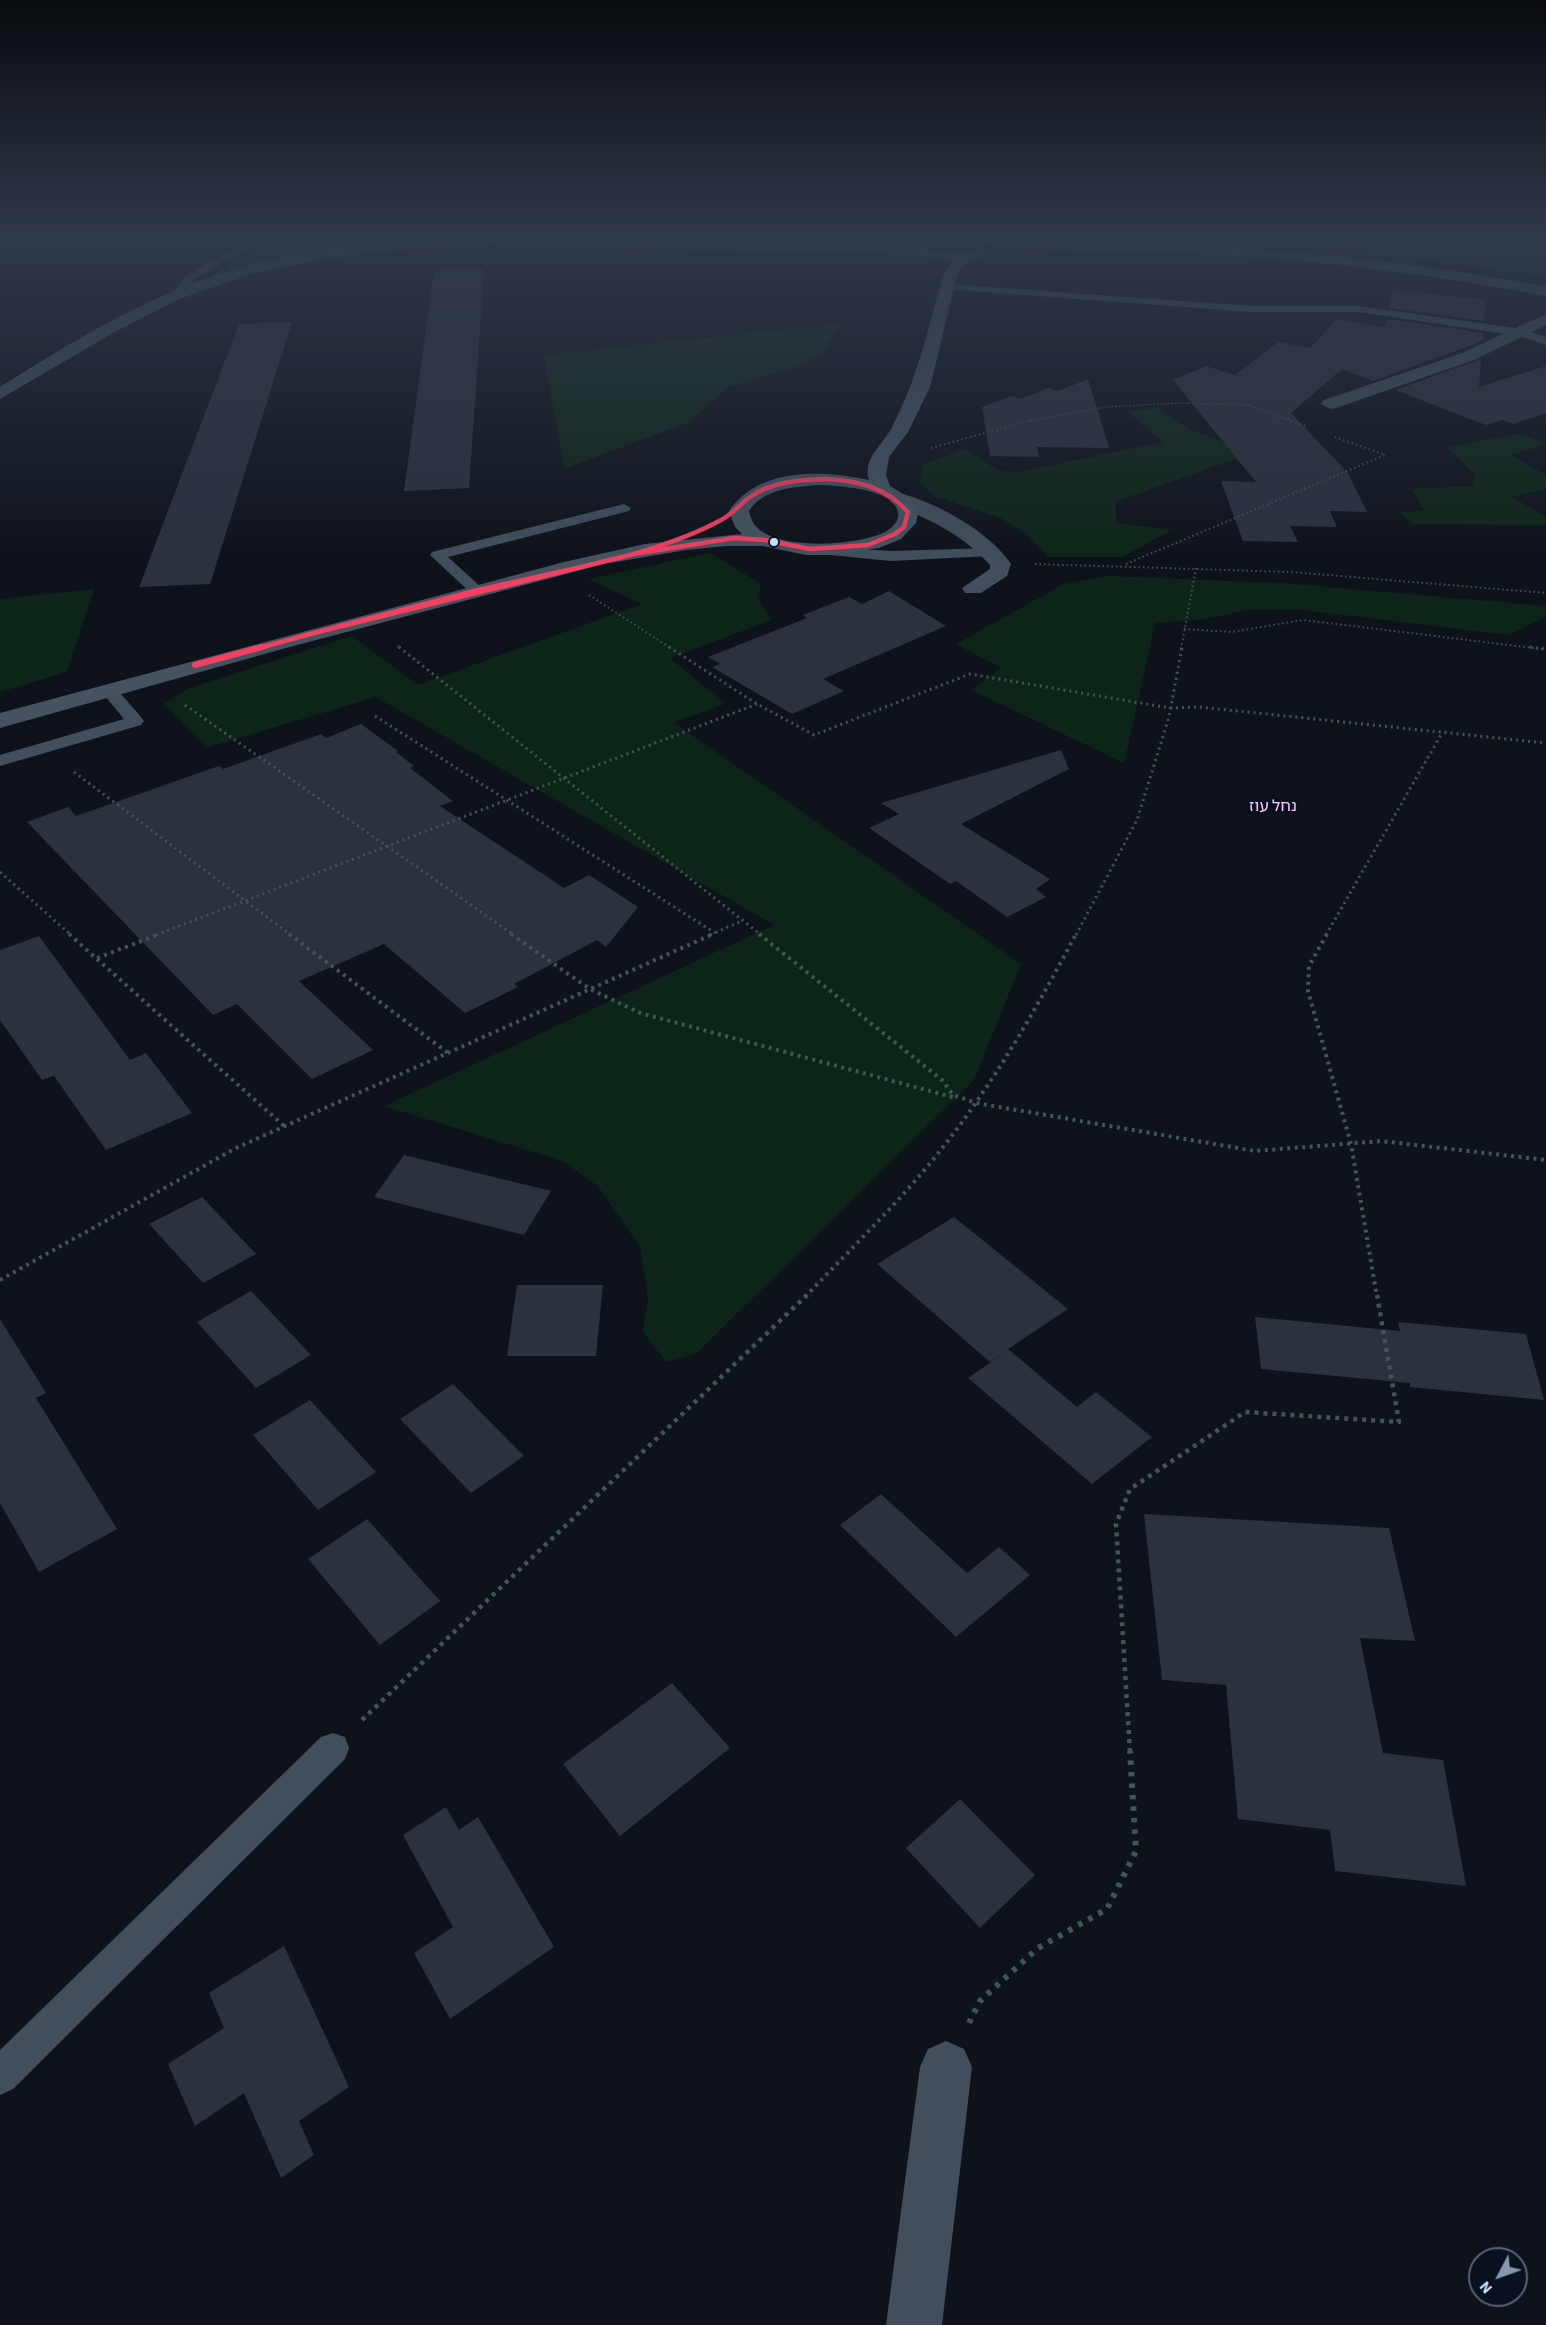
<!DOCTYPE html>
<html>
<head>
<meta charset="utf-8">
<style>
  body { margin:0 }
  #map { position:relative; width:1546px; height:2325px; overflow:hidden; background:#0e121a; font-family:"Source Sans 3",sans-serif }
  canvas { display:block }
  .north { position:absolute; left:1468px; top:2247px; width:60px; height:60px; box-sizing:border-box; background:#0a111e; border:2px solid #566378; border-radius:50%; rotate:229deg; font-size:16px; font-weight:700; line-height:24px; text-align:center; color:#c7dfff }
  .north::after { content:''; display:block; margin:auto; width:21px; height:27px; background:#8697af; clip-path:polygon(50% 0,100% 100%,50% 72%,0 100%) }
</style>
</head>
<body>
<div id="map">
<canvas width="1546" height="2325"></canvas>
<div class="north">N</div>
</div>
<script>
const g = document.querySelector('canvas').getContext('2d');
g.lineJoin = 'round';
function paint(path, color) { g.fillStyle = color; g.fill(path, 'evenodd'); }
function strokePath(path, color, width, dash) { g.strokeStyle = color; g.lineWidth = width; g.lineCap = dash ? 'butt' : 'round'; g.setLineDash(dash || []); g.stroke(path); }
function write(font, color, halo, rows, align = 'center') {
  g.font = font + ' "Source Sans 3","Noto Sans Hebrew",sans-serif'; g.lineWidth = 6; g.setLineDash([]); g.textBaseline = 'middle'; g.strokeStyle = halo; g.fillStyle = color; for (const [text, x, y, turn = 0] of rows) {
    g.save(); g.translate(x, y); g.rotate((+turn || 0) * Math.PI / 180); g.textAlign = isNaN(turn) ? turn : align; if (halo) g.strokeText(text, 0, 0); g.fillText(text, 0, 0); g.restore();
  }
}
paint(new Path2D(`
  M275 239H397L343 246 214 274Z
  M1145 239H1546V277L1396 256 1299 246Z
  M839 324 823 353 797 366 728 387 689 422 564 469 544 355Z
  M1156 408 1190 430 1254 452 1115 502 1117 523 1172 530 1122 557H1048L1028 536 1001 518 936 497 919 482 924 464 965 449 999 471 1018 472 1163 442 1128 412Z
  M1522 434 1546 444 1511 455 1546 475V489L1512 497 1546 517V525L1413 524 1400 512 1425 511 1412 489 1472 486 1475 474 1447 447Z
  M710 553 761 584 757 598 772 620 670 658 725 704 673 722 1021 964 974 1080 696 1354 666 1362 643 1332 648 1298 640 1247 598 1186 562 1161 384 1106 774 925 376 697 208 747 163 704 189 688 352 636 418 685 642 604 588 579Z
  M1108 576 1282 583 1546 606V617L1508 635 1302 610H1249L1205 619 1155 623 1124 763 971 690 1001 668 956 644 1064 584Z
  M94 589 67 672 0 692V599Z`), '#0d2518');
paint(new Path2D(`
  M8 239H16L0 249V244Z`), '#063339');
paint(new Path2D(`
  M484 269 469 488 404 491 434 270Z
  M1393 290 1486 300 1484 321 1389 308Z
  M1337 319 1385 327 1387 319 1483 333V341L1373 381 1342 369 1291 413 1348 473 1367 512 1330 511 1337 527 1290 526 1298 542 1243 541 1221 481 1256 482 1173 380 1206 366 1235 375 1278 342 1310 348Z
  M292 322 210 584 139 587 239 324Z
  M1481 359 1479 387 1546 366V413L1513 424 1503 420 1486 425 1395 390Z
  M1088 379 1109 448 1037 447 1039 457 990 456 982 407 1011 396 1021 399 1049 388 1058 391Z
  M889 591 946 626 823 679 844 691 792 714 712 667 720 664 708 657 807 618 803 615 849 597 862 604Z
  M361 724 398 751 396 752 414 766 410 768 453 801 440 806 564 888 589 875 638 907 606 947 597 940 514 984 518 987 465 1013 384 944 299 981 373 1050 312 1079 237 1004 213 1015 27 822 68 807 76 816 219 766 223 769 321 734 326 738Z
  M1061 750 1069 769 961 824 1050 879 1036 889 1046 897 1007 917 956 881 950 884 869 828 899 814 881 803Z
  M39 936 130 1060 146 1053 192 1113 106 1150 54 1076 42 1080 0 1020V950Z
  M404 1155 551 1191 524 1235 374 1197Z
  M202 1197 256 1254 203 1283 149 1224Z
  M954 1217 1068 1309 1008 1349 1077 1407 1096 1392 1152 1437 1092 1484 968 1378 1001 1355 990 1362 877 1264Z
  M517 1285H603L596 1356H507Z
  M251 1291 311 1355 256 1388 197 1322Z
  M1255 1317 1400 1331 1398 1322 1526 1334 1544 1400 1410 1387V1383L1261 1369Z
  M0 1319 46 1393 36 1398 117 1529 39 1572 0 1503Z
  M453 1384 524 1456 471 1493 400 1419Z
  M310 1400 376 1472 318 1510 253 1435Z
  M881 1494 967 1573 999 1547 1030 1575 956 1637 840 1525Z
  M1144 1514 1389 1528 1415 1641 1360 1638 1383 1753 1443 1760 1466 1886 1335 1871 1330 1830 1238 1819 1226 1685 1162 1680Z
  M367 1519 440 1601 380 1645 308 1559Z
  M672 1683 730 1748 620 1836 563 1764Z
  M960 1799 1035 1875 980 1928 906 1848Z
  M446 1807 459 1830 478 1817 554 1947 450 2019 414 1953 453 1927 403 1835Z
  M284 1946 349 2087 299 2121 314 2155 281 2178 244 2093 195 2126 168 2064 224 2028 209 1993Z`), '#2b313d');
strokePath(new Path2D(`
  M1029 421 1106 407 1178 403 1248 405 1291 421`), '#3e5755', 1.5, [1.5, 2]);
strokePath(new Path2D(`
  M1287 419 1305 426
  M931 448 1035 419
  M1035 564 1291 572 1546 593
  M1126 564 1385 455 1335 437
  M589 595 672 649
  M1184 629 1232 632 1303 620 1542 649
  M398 646 401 649
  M1181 649 1196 568`), '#3e5755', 2, [1.5, 3]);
strokePath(new Path2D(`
  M399 647 761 935
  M669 647 757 704 814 735 970 674 1170 708 1199 707 1546 743
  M1530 647 1546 649
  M185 705 514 935
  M375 716 715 933
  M74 772 291 935
  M0 872 71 935
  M156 935 757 704
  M710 935 742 921
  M1076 935 1137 820 1169 717 1182 647
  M1326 935 1442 733`), '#3e5755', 3, [2, 4]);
strokePath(new Path2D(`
  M69 934 284 1126
  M289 934 448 1053
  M511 934 590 989 640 1013 956 1098
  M759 934 942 1080 953 1095 976 1103 1255 1151 1381 1141 1546 1160
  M1327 934 1309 966 1308 991 1351 1144 1377 1297
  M97 958 160 934
  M0 1280 236 1148 713 934
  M805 1297C844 1256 884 1217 921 1174 983 1102 1032 1017 1076 934`), '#3e5755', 4, [3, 4.5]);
strokePath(new Path2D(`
  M362 1720 807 1295
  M1130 1752 1116 1524 1130 1489 1245 1412 1399 1422 1377 1295`), '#3e5755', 4.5, [4, 5]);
strokePath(new Path2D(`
  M969 2023 980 2001 1038 1948 1107 1909 1136 1851 1130 1751`), '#3e5755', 6, [4.5, 7]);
paint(new Path2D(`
  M251 239H265L193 280 181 297H173L171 295 185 276Z
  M948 284 1251 306H1358L1523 329 1546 337V345L1521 336 1358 312H1251L944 289 942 287Z
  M624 504 631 508 629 511 448 557 482 588 485 591 482 594H472L430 555 432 552Z
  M815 546 891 551 990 548 997 552 990 556 891 561 810 553 808 550 810 547Z
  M108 685 114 686 141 717 144 721 141 725 0 766V755L124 719 100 690Z
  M333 1733 345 1737 349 1748 345 1759 13 2089 0 2095V2050L321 1737Z`), '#424e5b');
paint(new Path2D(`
  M424 239H610L923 247 930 251 923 255 491 245 411 249 330 258 254 273 179 299 113 333 0 399V387C54 353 108 319 167 294 247 258 337 244 424 239Z
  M1021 239C1086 244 1151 243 1216 247 1327 252 1437 267 1546 286V296C1437 275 1327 261 1216 255 1139 251 1061 253 984 244L977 240Z
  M1546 314V325L1474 360 1336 408 1330 409 1321 404 1324 400 1462 353Z
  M899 493C936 502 990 532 1011 564L1007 576 981 593H965L962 588 990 569V565C961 533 931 521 892 503L889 499Z
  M946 2041 964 2049 972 2067 942 2325H886L920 2067 928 2049Z`), '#424e5b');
paint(new Path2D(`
  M927 249 950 253 981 249 988 253 965 264 957 275 930 387 908 432 889 457 886 475 890 486 911 499 918 513 916 523 901 539 879 548 832 555H806L763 546H726L686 550 604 564 286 648 0 728V713L564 562 645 544 742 534 735 527 729 511C759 467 822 470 869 480 862 458 884 444 892 427 918 378 928 329 943 275L953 261 922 256 920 253ZM819 485C838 486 893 488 898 512 900 520 893 527 887 531 860 546 774 552 754 524 752 521 750 515 749 511 764 488 794 487 819 485Z`), '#455361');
strokePath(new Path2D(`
  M827 479C859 481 886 487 908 512L904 527 895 534 868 545 810 549 765 540 734 538 634 554C664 545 694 535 721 520 733 514 740 504 750 497 772 481 801 480 827 479Z
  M577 568 634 554
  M577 568 634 554
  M310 634 474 591 577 568
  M310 634 577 568
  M256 649 310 634
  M256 649 310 634`), '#f24062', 4.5);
strokePath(new Path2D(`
  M195 665 262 647
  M195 665 262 647`), '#f24062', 6);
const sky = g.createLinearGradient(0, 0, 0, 565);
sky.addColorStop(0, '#080a0e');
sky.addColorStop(0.42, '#303949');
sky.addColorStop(1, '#30394900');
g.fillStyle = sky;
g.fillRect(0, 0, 1546, 565);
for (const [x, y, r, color] of [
  [774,542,5,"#c7dfff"]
]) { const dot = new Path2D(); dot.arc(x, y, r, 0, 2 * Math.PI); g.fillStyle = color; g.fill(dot); strokePath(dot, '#0a111e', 2); }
write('16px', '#f6c9ff', '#0a111e', [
  ["נחל עוז",1273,807]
]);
</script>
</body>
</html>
